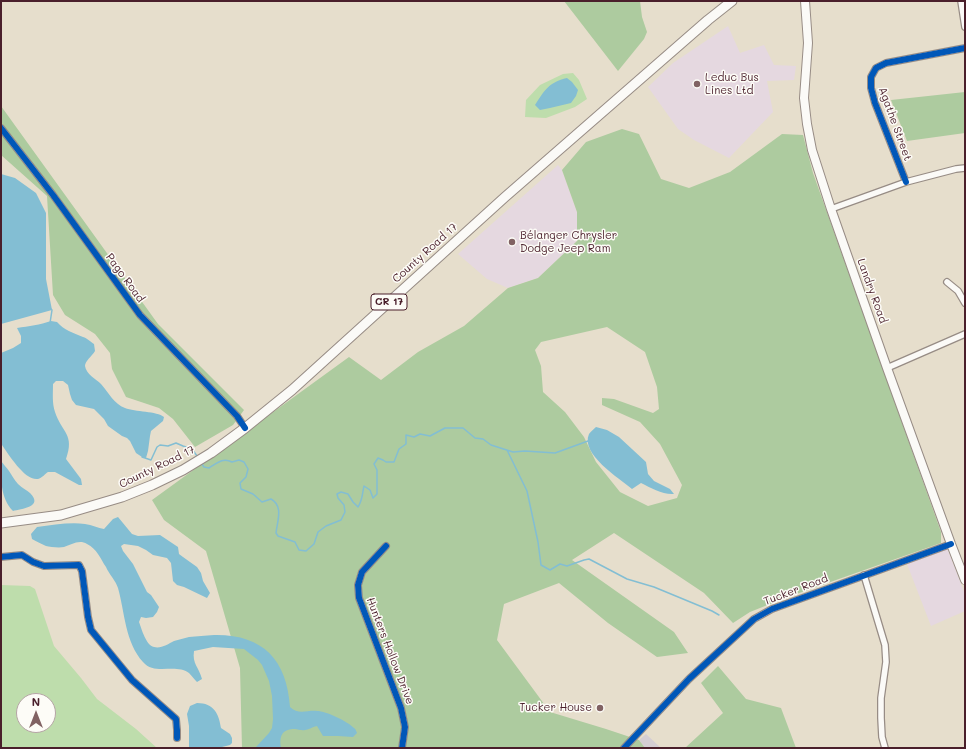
<!DOCTYPE html>
<html>
<head>
<meta charset="utf-8">
<style>
  body { margin:0 }
  #map { position:relative; width:966px; height:749px; overflow:hidden; background:#e6decc; font-family:Mali,sans-serif }
  canvas { display:block }
  .frame { position:absolute; inset:0; border:2px solid #4a1f2b; pointer-events:none }
  .north { position:absolute; left:16px; top:693px; width:40px; height:40px; box-sizing:border-box; background:#fdfcf7; border:1px solid #b5a4a5; border-radius:50%; rotate:0deg; font-size:11px; font-weight:700; line-height:16px; text-align:center; color:#4a1f2b }
  .north::after { content:''; display:block; margin:auto; width:14px; height:18px; background:#816263; clip-path:polygon(50% 0,100% 100%,50% 72%,0 100%) }
</style>
</head>
<body>
<div id="map">
<canvas width="966" height="749"></canvas>
<div class="frame"></div>
<div class="north">N</div>
</div>
<script>
const g = document.querySelector('canvas').getContext('2d');
g.lineJoin = 'round';
function paint(path, color) { g.fillStyle = color; g.fill(path, 'evenodd'); }
function strokePath(path, color, width, dash) { g.strokeStyle = color; g.lineWidth = width; g.lineCap = dash ? 'butt' : 'round'; g.setLineDash(dash || []); g.stroke(path); }
function write(font, color, halo, rows, align = 'center') {
  g.font = font + ' Mali,sans-serif'; g.lineWidth = 3; g.setLineDash([]); g.textBaseline = 'middle'; g.strokeStyle = halo; g.fillStyle = color; for (const [text, x, y, turn = 0] of rows) {
    g.save(); g.translate(x, y); g.rotate((+turn || 0) * Math.PI / 180); g.textAlign = isNaN(turn) ? turn : align; if (halo) g.strokeText(text, 0, 0); g.fillText(text, 0, 0); g.restore();
  }
}
paint(new Path2D(`
  M728 26 740 53 764 45 774 65 796 66 794 80 767 81 773 112 729 158 694 140 678 129 648 87 673 63Z
  M558 165 562 170 577 212V241L538 278 508 288 487 279 458 254Z
  M947 548 965 594V611L931 626 907 564Z`), '#e5d8e0');
paint(new Path2D(`
  M646 734 661 748H645L639 740Z`), '#d4ced3');
paint(new Path2D(`
  M573 73 579 80 587 99 575 107 546 118 525 117 526 100 540 85 563 74Z
  M1 585 30 586 35 589 54 646 81 678 97 699 136 729 157 748H1ZM24 701H48V725H24Z`), '#beddac');
paint(new Path2D(`
  M564 1H640L642 17 647 32 644 39 618 71Z
  M965 92V133L907 141 891 100Z
  M1 106 158 324 244 410 236 421 233 425 195 447 173 419 159 408 126 397 112 369 110 353 95 334 65 315 53 295 47 196 1 155Z
  M622 129 639 134 661 179 689 188 730 172 782 134 803 135 813 173 941 532V543L785 598 750 612 733 623 704 593 614 533 572 560 674 632 688 653 657 657 608 623 559 583 504 604 497 640 550 712 606 729 639 740 645 748H242L240 668 206 551 164 520 152 500 349 357 381 380 418 352 464 326 508 288 538 278 577 241V212L562 170 586 142ZM607 327 645 352 657 387 659 409 653 413 614 399 602 398V405L640 422 660 444 682 485 677 498 648 506 620 492 596 462 584 437 565 412 543 392 541 366 535 350 541 342Z
  M718 666 746 699 781 708 796 748H685L723 713 701 683Z`), '#adcb9f');
paint(new Path2D(`
  M567 78 572 82 578 90 576 96 571 103 550 108 540 110 535 105C544 91 549 82 567 78Z
  M1 174 15 178 36 193 46 213V279L52 310 1 324Z
  M51 321 57 322C64 330 73 333 83 337 87 338 91 342 94 344L95 351C92 356 85 361 85 366 86 374 96 379 101 384 109 393 114 404 125 408 135 412 157 411 164 417L163 421 151 431 150 436 148 451 146 458 142 457 136 453 130 441 127 438 122 436 108 426 104 419 94 409 76 405 72 400 70 394 68 385 63 381H56L53 384C53 394 52 403 55 412 62 433 75 434 66 459L81 479 82 485H79L55 472H48C45 474 42 478 38 479 25 481 9 455 2 445L1 443V353L13 348 21 343V336L17 328C29 326 40 325 51 321Z
  M596 427 607 430 619 437 646 462 648 474 654 481 670 489 674 494C663 495 651 488 641 483L632 489C619 478 580 454 589 434 591 431 594 429 596 427Z
  M1 461C4 465 7 468 9 471 12 475 14 480 18 484 22 488 27 490 30 493 44 507 21 509 13 511 0 498 1 478 1 461Z
  M118 517 132 534 138 536 160 535 178 547 179 554 183 557 197 567 201 573 203 581 210 593 207 598 184 587 177 585 173 581 171 563 167 558 153 555 146 550 138 546 124 544 121 546 123 551 133 564 147 592 151 595 159 607 157 612 153 617 146 618 141 617 139 622C142 630 146 645 154 647 161 649 168 644 174 641 179 640 184 638 189 637 197 636 205 636 214 635 262 634 287 659 290 707 298 715 307 710 317 711 326 711 347 721 354 728 356 729 356 731 357 733L353 737 338 736H323L317 726C312 727 308 730 305 730 302 731 298 729 295 729 282 729 279 736 281 748H254L256 747 269 733 272 728 273 719 272 696 269 681 262 665 258 660 244 649 213 647 194 651C192 664 199 667 202 679L197 682C195 680 192 676 189 673 175 663 155 676 143 662 125 642 125 613 118 588 116 581 109 574 106 567 100 558 97 549 87 544 79 539 71 545 64 547 59 548 50 547 46 546 41 544 36 541 32 539L31 534 37 527C53 525 70 522 85 524 92 525 98 528 104 529L113 519Z
  M197 703C214 703 219 714 221 728L230 734 232 738V743L230 745 218 748H189V726L187 714 190 706Z`), '#83bed3');
strokePath(new Path2D(`
  M50 323 52 310 51 309
  M507 450 527 491 538 542 541 565 550 570 560 564 567 566 584 560 589 559 627 579 654 587 712 611 719 615
  M142 457 151 460 157 447 160 445 168 446 176 443 183 446 192 449 197 456
  M202 464 204 467 209 468C217 463 223 457 232 462L239 460 244 462 248 469 246 477 240 483 241 489 253 494 262 502 271 499C284 506 277 522 276 533L278 536 295 542 299 550 306 551 314 544 318 532 326 526 341 520 345 512 344 505 338 498 337 494 341 492 348 494 353 502 358 507C363 499 362 494 364 486L370 490 373 498 377 494V470L374 464 378 458 383 460 386 462H394L399 449 406 444V435L414 437 420 434 430 436 445 428H463L475 438 483 439 491 445 513 452 525 451 555 453 588 441`), '#83bed3', 1.5);
const street = new Path2D(`
  M961 1 965 27
  M1 128 53 195 140 315 237 416 245 428
  M906 182 875 103 871 88V77L876 68 886 63 965 48
  M831 209 906 182 956 169 965 168
  M947 282 958 291 965 303
  M887 368 965 334
  M386 546 362 572 358 585 359 598 401 708 405 727 402 748
  M1 557 22 555 33 562 44 566 79 565 82 571 88 617 91 630 132 680 176 719 177 730V738
  M864 575 885 645 886 662 881 698V718L882 737 885 748
  M624 748 689 679 754 619 772 609 951 544`);
const secondary = new Path2D(`
  M805 1 808 43 804 98 807 124 812 150 831 209 887 368 951 544 965 580`);
const primary = new Path2D(`
  M1 523 61 515 122 497 152 485 183 470 211 453 245 428 292 390 505 197 708 20 732 1`);
strokePath(street, '#978c85', 8);
strokePath(secondary, '#978c85', 10);
strokePath(primary, '#978c85', 11);
strokePath(street, '#fbfaf7', 5.5);
strokePath(secondary, '#fbfaf7', 8);
strokePath(primary, '#fbfaf7', 9);
strokePath(new Path2D(`
  M1 128 53 195 140 315 237 416 245 428
  M906 182 875 103 871 88V77L876 68 886 63 965 48
  M386 546 362 572 358 585 359 598 401 708 405 727 402 748
  M1 557 22 555 33 562 44 566 79 565 82 571 88 617 91 630 132 680 176 719 177 730V738
  M624 748 689 679 754 619 772 609 951 544`), '#0057b8', 6);
for (const [x, y, r, color] of [
  [697,84,4,"#816263"],
  [512,242,4,"#816263"],
  [600,708,4,"#816263"]
]) { const dot = new Path2D(); dot.arc(x, y, r, 0, 2 * Math.PI); g.fillStyle = color; g.fill(dot); strokePath(dot, '#fdfcf7', 1.5); }
for (const [x, y, w] of [
  [389,302,36]
]) { const box = new Path2D(); box.roundRect(x - w / 2, y - 8, w, 16, 3); g.fillStyle = '#fdfcf7'; g.fill(box); strokePath(box, '#4a1f2b', 1); }
write('bold 10px', '#4a1f2b', null, [
  ["CR 17",389,302]
]);
write('11px', '#4a1f2b', '#fdfcf7', [
  ["Leduc Bus",705,78],
  ["Lines Ltd",705,91],
  ["Bélanger Chrysler",520,236],
  ["Dodge Jeep Ram",520,249],
  ["Tucker House",592,708,"right"]
], 'left');
write('11px', '#4a1f2b', '#fdfcf7', [
  ["Agathe Street",895,124,70],
  ["County Road 17",425,253,-42],
  ["Pago Road",125,278,54],
  ["Landry Road",872,291,70],
  ["County Road 17",157,467,-26],
  ["Tucker Road",796,590,-21],
  ["Hunters Hollow Drive",390,651,69]
]);
</script>
</body>
</html>
